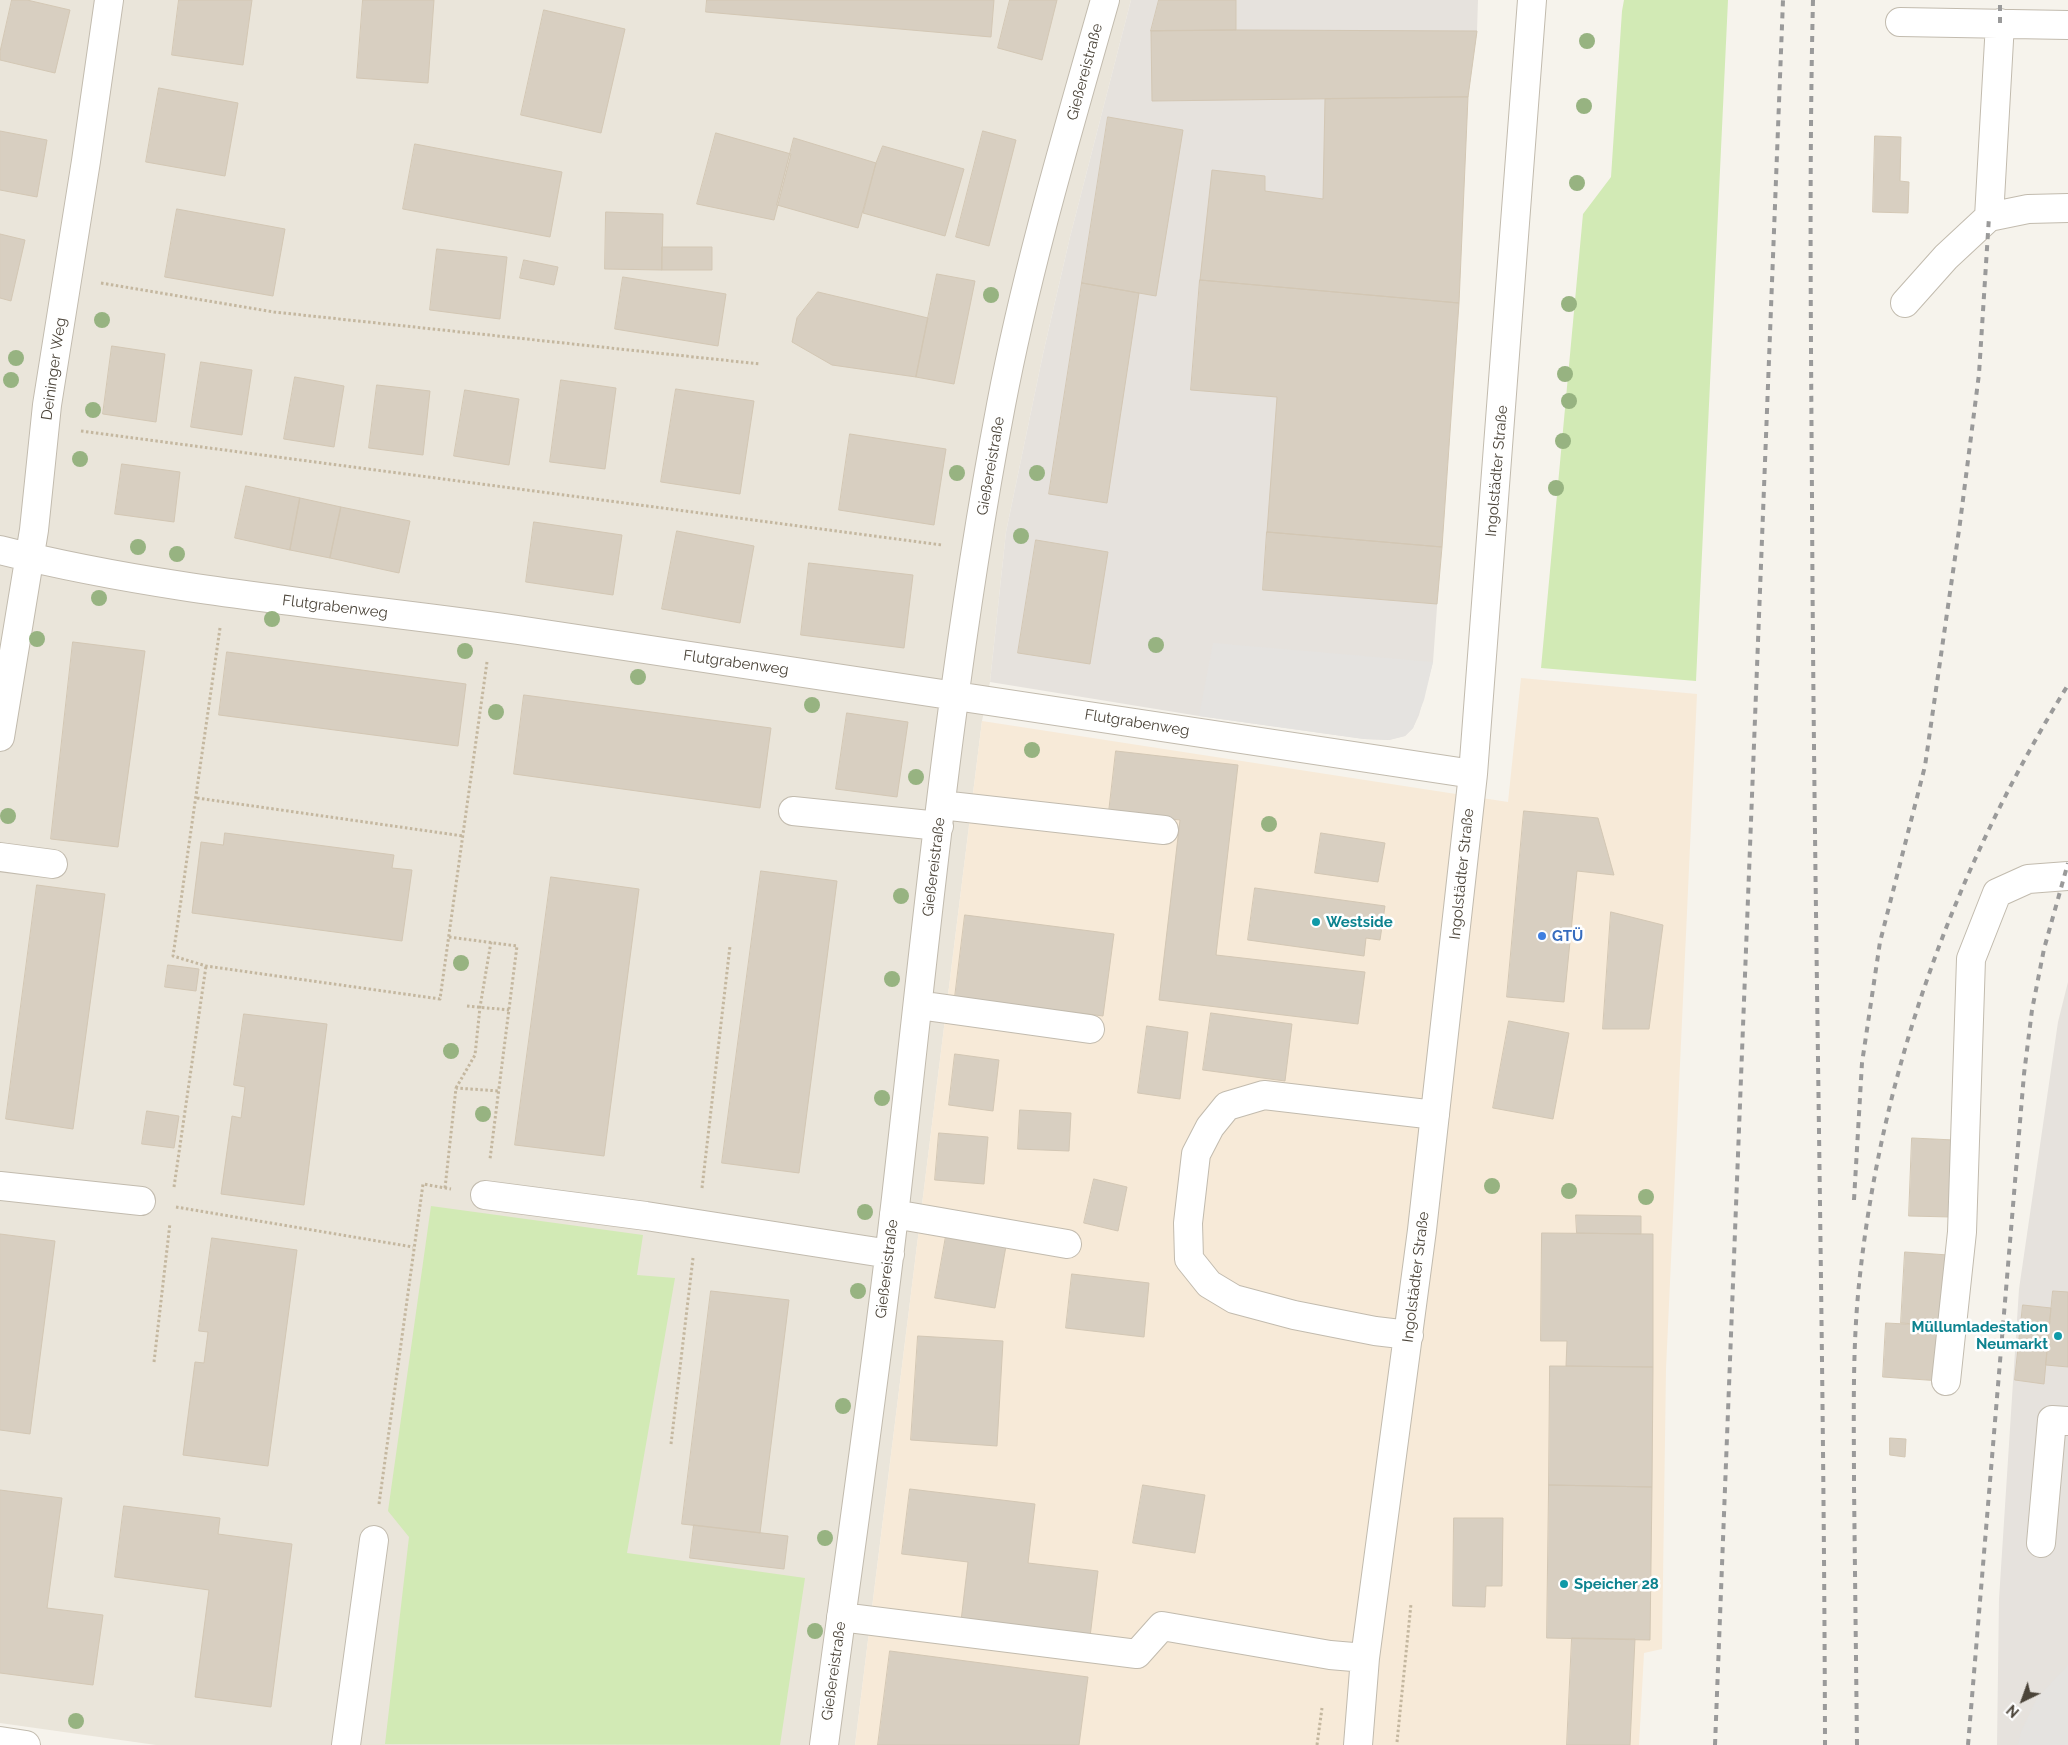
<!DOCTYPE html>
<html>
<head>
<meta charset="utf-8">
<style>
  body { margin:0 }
  #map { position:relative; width:2068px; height:1745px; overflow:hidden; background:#f6f3ec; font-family:Raleway,sans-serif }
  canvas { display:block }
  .north { position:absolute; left:1998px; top:1675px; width:50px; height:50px; -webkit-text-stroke:4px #fff; paint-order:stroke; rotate:222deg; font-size:14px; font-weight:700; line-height:20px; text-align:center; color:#4b4439 }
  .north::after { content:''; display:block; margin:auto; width:18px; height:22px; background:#4b4439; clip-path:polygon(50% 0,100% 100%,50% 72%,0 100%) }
</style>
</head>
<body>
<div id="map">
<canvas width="2068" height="1745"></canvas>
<div class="north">N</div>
</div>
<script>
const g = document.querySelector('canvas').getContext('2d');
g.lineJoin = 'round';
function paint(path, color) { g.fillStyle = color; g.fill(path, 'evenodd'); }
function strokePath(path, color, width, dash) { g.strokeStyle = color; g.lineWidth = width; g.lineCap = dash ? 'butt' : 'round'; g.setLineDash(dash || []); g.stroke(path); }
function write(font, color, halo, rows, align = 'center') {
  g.font = font + ' Raleway,sans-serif'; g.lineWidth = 5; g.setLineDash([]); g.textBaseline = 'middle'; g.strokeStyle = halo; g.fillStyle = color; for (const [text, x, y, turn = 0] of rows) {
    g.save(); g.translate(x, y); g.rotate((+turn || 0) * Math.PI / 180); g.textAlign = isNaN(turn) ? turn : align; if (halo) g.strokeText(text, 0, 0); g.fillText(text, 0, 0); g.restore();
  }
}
paint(new Path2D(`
  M0 0H1131L1070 237 1043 354 1006 532 990 682 982 721 855 1745H156L0 1723Z`), '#eae5da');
paint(new Path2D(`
  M1521 678 1697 694 1666 1369 1662 1649 1644 1653 1639 1745H855L982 721 1508 802Z`), '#f7ead8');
paint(new Path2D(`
  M1131 0H1478L1477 31 1468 97 1459 303 1433 662 1419 715 1413 728 1405 736 1389 740 1364 739 1199 716 990 682 1006 532 1043 354 1070 237Z
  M2068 982V1745H1997L1999 1599 2019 1289 2058 1022Z`), '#e6e2dd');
paint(new Path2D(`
  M1624 0H1728L1696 681 1541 668 1583 214 1611 177 1622 11Z
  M431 1206 643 1235 637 1275 675 1278 627 1553 805 1578 780 1745 385 1744 409 1537 388 1511Z`), '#d2eab5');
paint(new Path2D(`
  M1213 643 1433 662 1424 700 1413 728 1405 736 1389 740 1364 739 1199 716Z
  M2068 1665V1745H2018L2021 1732 2037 1698Z`), '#e5e3e0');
const building = new Path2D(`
  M12 0H27L70 10 55 73 0 60V52Z
  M179 0H252L243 65 172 55Z
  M363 0H434L428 83 357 78Z
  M707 0H994L991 37 706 12Z
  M1010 0H1057L1042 60 998 48Z
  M1159 0H1236V30L1151 31Z
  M544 10 625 29 601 133 521 115Z
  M1236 30 1477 31 1468 97 1152 101 1151 31Z
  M159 88 238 103 225 176 146 162Z
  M1468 97 1459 303 1200 280 1212 170 1265 176V191L1323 199 1325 99Z
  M1108 117 1183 130 1156 296 1082 283Z
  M0 131 47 140 37 197 0 190Z
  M983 131 1016 140 989 246 956 237Z
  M716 133 791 154 774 220 697 204Z
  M1875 136 1901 137 1900 181 1909 182 1908 213 1873 212Z
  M794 138 876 163 858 228 777 205Z
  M415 144 562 172 550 237 403 209Z
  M883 146 964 169 945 236 863 213 876 163Z
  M177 209 285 229 273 296 165 277Z
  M606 212 663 214 662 270 605 269Z
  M0 234 25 240 11 301 0 298Z
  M662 247H712V270H662Z
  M437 249 507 257 500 319 430 310Z
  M524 260 558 267 554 285 520 278Z
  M937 274 975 281 954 384 916 377Z
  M623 277 726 294 718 346 615 329Z
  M1200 280 1459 303 1442 547 1267 532 1277 397 1191 390Z
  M1082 283 1139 293 1107 503 1049 494Z
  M818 292 928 318 916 377 832 365 792 342 797 318Z
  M112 346 165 354 156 422 103 414Z
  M201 362 252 370 242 435 191 427Z
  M295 377 344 386 334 447 284 439Z
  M561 380 616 388 605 469 550 462Z
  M377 385 430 391 423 455 369 448Z
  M676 389 754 401 740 494 661 482Z
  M465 390 519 399 509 465 454 456Z
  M850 434 946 449 934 525 839 510Z
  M122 464 180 472 174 522 115 514Z
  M246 486 300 498 290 550 235 538Z
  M300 498 341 507 330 558 290 550Z
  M341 507 410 521 399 573 330 558Z
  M534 522 622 535 613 595 526 582Z
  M677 531 754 546 740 623 662 609Z
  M1267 532 1442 547 1437 604 1263 590Z
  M1036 540 1108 552 1090 664 1018 653Z
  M809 563 913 575 904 648 801 635Z
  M73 642 145 651 118 847 51 839Z
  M227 652 466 684 458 746 219 715Z
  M524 695 771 728 760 808 514 774Z
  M847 713 908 722 897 797 836 789Z
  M1116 751 1238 765 1216 955 1365 972 1358 1024 1159 1000 1180 820 1109 812Z
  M1524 811 1598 818 1614 875 1577 871 1564 1002 1507 997Z
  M225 833 394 855 392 868 412 870 402 941 192 913 201 842 223 845Z
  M1321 833 1385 843 1378 882 1315 873Z
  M761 871 837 881 799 1173 722 1163Z
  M551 877 639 889 604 1156 515 1145Z
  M37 885 105 894 73 1129 6 1119Z
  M1255 888 1385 906 1380 940 1366 938 1364 956 1248 940Z
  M1611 912 1663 925 1649 1029H1603Z
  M965 915 1114 934 1103 1016 955 997Z
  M168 965 199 969 196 991 165 987Z
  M1211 1013 1292 1024 1285 1081 1203 1070Z
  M244 1014 327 1024 304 1205 221 1194 232 1116 241 1118 245 1087 234 1085Z
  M1509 1021 1569 1033 1553 1119 1493 1108Z
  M1147 1026 1188 1032 1180 1099 1138 1093Z
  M955 1054 999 1060 993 1111 949 1105Z
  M1020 1110 1071 1113 1069 1151 1018 1149Z
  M147 1111 179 1116 174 1148 142 1144Z
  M939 1133 988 1137 984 1184 935 1180Z
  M1912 1138 1954 1140 1951 1217 1909 1216Z
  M1094 1179 1127 1187 1118 1231 1084 1223Z
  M1576 1215 1641 1216V1234L1577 1233Z
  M1542 1233 1653 1234V1367L1566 1366 1567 1341H1541Z
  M0 1234 55 1241 30 1434 0 1430Z
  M946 1236 1006 1246 995 1308 935 1298Z
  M212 1238 297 1250 268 1466 183 1455 195 1362 204 1363 208 1332 199 1331Z
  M1905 1252 1948 1255 1944 1326 1901 1323Z
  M1072 1274 1149 1283 1144 1337 1066 1328Z
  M711 1291 789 1300 760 1533 682 1524Z
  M2053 1291 2068 1292V1367L2046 1365Z
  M2023 1305 2051 1308 2044 1384 2015 1380Z
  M1886 1323 1944 1326 1941 1381 1883 1377Z
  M918 1336 1003 1341 997 1446 911 1440Z
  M1550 1366 1653 1367 1652 1487 1549 1485Z
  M1890 1438 1906 1439 1905 1457 1890 1455Z
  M1143 1485 1205 1495 1195 1553 1133 1543Z
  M1549 1485 1652 1487 1650 1640 1547 1638Z
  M910 1489 1035 1504 1028 1563 1098 1571 1090 1637 961 1621 968 1562 902 1554Z
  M0 1490 62 1498 47 1608 103 1615 93 1685 0 1673Z
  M124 1506 220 1518 218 1534 292 1544 271 1707 195 1697 209 1590 115 1577Z
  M1454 1518H1503L1502 1586H1486L1485 1607 1453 1606Z
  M694 1525 788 1536 784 1569 690 1558Z
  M1572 1638 1635 1639 1630 1745H1567Z
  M890 1651 1088 1677 1079 1745H878Z`);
paint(building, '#d8cfc1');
strokePath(building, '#d3c7b4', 1);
const minor = new Path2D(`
  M1900 22 2068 25
  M1989 217 2000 23
  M1905 303 1946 257 1989 217 2028 209 2068 208
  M0 550C170 593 345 605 518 630 836 678 1154 727 1473 774
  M0 737 34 530 47 405 86 161 109 0
  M941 805 1164 830
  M793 811 939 826
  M0 857 53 864
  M918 1005 1090 1029
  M0 1186 141 1201
  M485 1195 646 1216 890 1254
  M894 1214 1067 1244
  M1409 1335 1375 1331 1294 1315 1234 1299 1209 1284 1189 1259 1188 1223 1196 1154 1210 1127 1227 1106 1264 1095 1435 1115
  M1946 1381 1962 1232 1971 959 1997 893 2028 879 2068 876
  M2041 1543 2052 1420 2068 1421
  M841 1617 1137 1654 1162 1626 1330 1655 1365 1658
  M0 1741 26 1745
  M346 1745 374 1540
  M824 1745C848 1563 875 1381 896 1198 926 933 951 667 1001 405 1027 268 1067 134 1105 0
  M1358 1745 1365 1658 1422 1230 1473 774 1532 0`);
strokePath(minor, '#c2bbae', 30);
strokePath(new Path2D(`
  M101 283 274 312 760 364
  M81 431 942 545
  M220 628 173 956 206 966 440 999 487 662
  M197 798 463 836
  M449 937 517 946 490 1159
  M467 1006 509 1010
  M456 1088 475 1055 480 1007 491 942
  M174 1187 206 966
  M445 1188 456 1088 499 1091
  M702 1188 730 946
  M176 1207 413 1247
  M154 1362 170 1223
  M671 1444 693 1258
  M379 1504 423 1184 451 1189
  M1397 1742 1411 1604
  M1317 1745 1322 1708`), '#c4b79f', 3, [2.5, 2.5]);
strokePath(minor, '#fff', 28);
strokePath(new Path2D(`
  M1813 0C1809 167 1811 333 1812 500 1814 915 1824 1330 1825 1745
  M2000 23V0
  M1854 1200 1862 1063 1880 942 1925 766 1960 523 1979 374 1989 217
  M1715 1745 1783 0
  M1857 1745C1856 1658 1855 1572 1854 1485 1854 1415 1852 1345 1860 1275 1883 1065 1957 864 2068 685
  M1968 1745 2024 1074 2032 1010 2044 949 2068 863`), '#9a9a9a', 4, [6, 6]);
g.fillStyle = '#97b381';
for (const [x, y] of [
  [1587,41],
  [1584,106],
  [1577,183],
  [991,295],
  [1569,304],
  [102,320],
  [16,358],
  [1565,374],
  [11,380],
  [1569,401],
  [93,410],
  [1563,441],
  [80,459],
  [957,473],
  [1037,473],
  [1556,488],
  [1021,536],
  [138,547],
  [177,554],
  [99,598],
  [272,619],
  [37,639],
  [1156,645],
  [465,651],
  [638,677],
  [812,705],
  [496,712],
  [1032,750],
  [916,777],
  [8,816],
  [1269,824],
  [901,896],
  [461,963],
  [892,979],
  [451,1051],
  [882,1098],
  [483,1114],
  [1492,1186],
  [1569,1191],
  [1646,1197],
  [865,1212],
  [858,1291],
  [843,1406],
  [825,1538],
  [815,1631],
  [76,1721]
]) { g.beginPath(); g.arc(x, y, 8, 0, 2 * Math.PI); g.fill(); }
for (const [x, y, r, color] of [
  [1316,922,5,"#0f9aa8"],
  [1542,936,5,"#3f7fe0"],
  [2058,1336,5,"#0f9aa8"],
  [1564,1584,5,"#0f9aa8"]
]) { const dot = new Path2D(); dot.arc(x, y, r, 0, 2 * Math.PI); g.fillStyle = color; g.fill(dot); strokePath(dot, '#fff', 2); }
write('15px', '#4b4439', '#fff', [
  ["Gießereistraße",1085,72,-75],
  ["Deininger Weg",54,369,-82],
  ["Gießereistraße",991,466,-80],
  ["Ingolstädter Straße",1497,471,-85],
  ["Flutgrabenweg",335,607,7],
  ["Flutgrabenweg",736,663,8],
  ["Flutgrabenweg",1137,723,9],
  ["Gießereistraße",934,867,-83],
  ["Ingolstädter Straße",1462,874,-84],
  ["Gießereistraße",887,1269,-83],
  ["Ingolstädter Straße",1416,1277,-83],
  ["Gießereistraße",834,1671,-82]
]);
write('bold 15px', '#0d838f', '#fff', [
  ["Westside",1326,922],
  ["Müllumladestation",2048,1327,"right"],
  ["Neumarkt",2048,1344,"right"],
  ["Speicher 28",1574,1584]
], 'left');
write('bold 15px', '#366cbe', '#fff', [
  ["GTÜ",1552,936]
], 'left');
</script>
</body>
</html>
